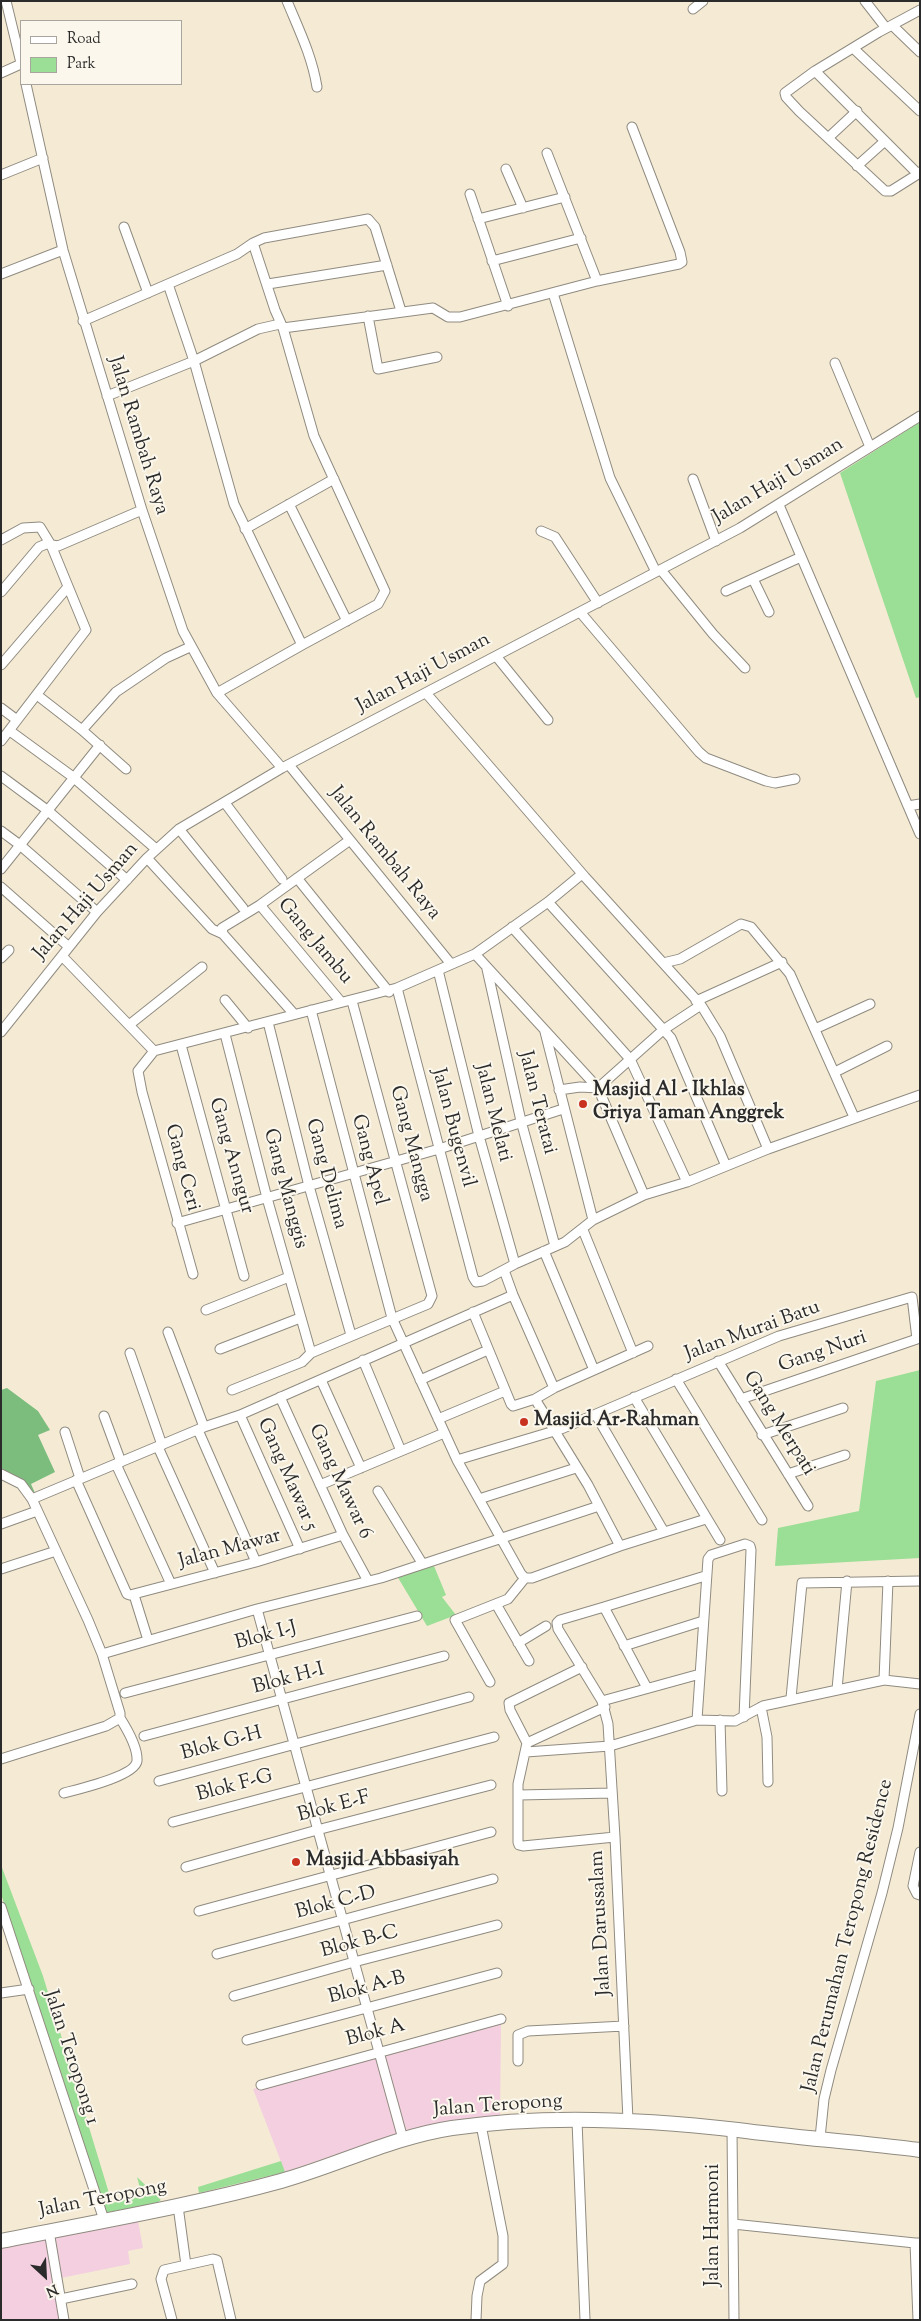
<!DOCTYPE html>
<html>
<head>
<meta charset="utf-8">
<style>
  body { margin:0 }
  #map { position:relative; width:921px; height:2321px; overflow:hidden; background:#f5ebd5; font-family:"Sorts Mill Goudy",serif }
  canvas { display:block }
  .frame { position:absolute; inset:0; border:2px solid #2b2b2b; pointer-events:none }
  .legend { position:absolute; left:20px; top:20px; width:162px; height:65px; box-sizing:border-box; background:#fbf7ec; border:1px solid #a8a59f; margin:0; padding:6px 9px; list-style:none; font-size:15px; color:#2b2b2b }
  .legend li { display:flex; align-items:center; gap:10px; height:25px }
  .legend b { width:25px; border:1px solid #a8a59f }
  .north { position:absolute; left:20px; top:2251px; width:50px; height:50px; -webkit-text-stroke:4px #fbf7ec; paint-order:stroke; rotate:155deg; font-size:14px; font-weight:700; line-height:20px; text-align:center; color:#2b2b2b }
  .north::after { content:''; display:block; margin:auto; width:18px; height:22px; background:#2b2b2b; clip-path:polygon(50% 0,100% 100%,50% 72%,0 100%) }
</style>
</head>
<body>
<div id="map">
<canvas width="921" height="2321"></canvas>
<div class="frame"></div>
<ul class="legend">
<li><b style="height:6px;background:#fff"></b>Road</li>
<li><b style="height:14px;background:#9bde95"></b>Park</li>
</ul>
<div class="north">N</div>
</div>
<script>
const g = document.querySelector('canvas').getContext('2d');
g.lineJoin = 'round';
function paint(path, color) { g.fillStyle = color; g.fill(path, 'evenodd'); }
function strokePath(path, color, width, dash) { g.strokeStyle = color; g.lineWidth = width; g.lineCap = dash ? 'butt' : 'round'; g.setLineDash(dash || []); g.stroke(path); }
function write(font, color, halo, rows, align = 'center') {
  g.font = font + ' "Sorts Mill Goudy",serif'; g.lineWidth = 4; g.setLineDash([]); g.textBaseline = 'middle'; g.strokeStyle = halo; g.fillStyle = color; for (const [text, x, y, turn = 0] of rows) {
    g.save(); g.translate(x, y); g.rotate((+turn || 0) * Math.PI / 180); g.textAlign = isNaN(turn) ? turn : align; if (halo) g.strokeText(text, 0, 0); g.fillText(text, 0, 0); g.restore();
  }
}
paint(new Path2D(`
  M501 2024 500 2117 438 2123 407 2130 285 2172 253 2089Z
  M138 2221 143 2248 128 2251 130 2264 61 2278 52 2236Z
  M45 2236 60 2320H1V2244Z`), '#f3cfe0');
paint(new Path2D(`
  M920 422V697L916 698 840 473Z
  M920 1370V1558L775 1566 778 1528 859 1511 876 1381Z
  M434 1566 446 1595 442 1597 456 1615 427 1626 397 1576Z
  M1 1865 43 1976 112 2203 142 2196 137 2177 161 2200 157 2203 104 2213 1 1894Z
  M281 2161 285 2172 199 2193 198 2187Z`), '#9bde95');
paint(new Path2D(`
  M7 1388 38 1411 50 1430 38 1435 55 1472 31 1484 35 1493 1 1470V1390Z`), '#7cbd7e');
const street = new Path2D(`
  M6 1 21 63
  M287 1C299 30 312 56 317 87
  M865 1 886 28
  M693 9 703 1
  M892 25 920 52
  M853 48 920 111
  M815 71 918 174 920 172
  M1 73 21 64
  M26 84 63 250 142 510 183 631 217 693 282 768
  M828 138 857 111
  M547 153 597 281
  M857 166 885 141
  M506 169 523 208
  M918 174 891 191H885L799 111 786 97 785 93 815 71 879 32 920 10
  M1 175 43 158
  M470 194 508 306
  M478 219 565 197
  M124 227 148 293
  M253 243 264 238 368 219 375 227 401 311
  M492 261 581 238
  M1 274 63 250
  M168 284 194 361 234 504 302 645 217 693
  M268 284 387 265
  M553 293 610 478 656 572
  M368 316 378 369 437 357
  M83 321 237 254 253 243 275 310 283 328 314 436 385 591 378 604 302 645
  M283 328 433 308 448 317H460L597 281 679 264 682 262 680 252 632 127
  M835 363 870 447
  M107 396 194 361 258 329 280 324
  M693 479 716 541
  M289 504 347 621
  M779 505 920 834
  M245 529 334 479
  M541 531 555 537 598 603
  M1 540 23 528 40 527 51 545 86 630 1 741
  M661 570 713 634 745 668
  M753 579 769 612
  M726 591 801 557
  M1 592 39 547 46 544 58 546 142 510
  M580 612 699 752 706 758 766 781 775 783 795 779
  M496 656 548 720
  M1 665 67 588
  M426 693 585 877 663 963 680 959 741 924 751 927 790 974 854 1117
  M37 695 82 730 126 769
  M1 708 17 720
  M82 730 116 692 166 658 190 647
  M10 731 73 777 156 849
  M289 765 451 964
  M1 776 47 810 127 880
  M225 803 282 879
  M908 806 920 804
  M179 829 243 908
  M1 831 20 845 97 912
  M147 858 212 929 223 934
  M1 869 100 745
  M297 878 389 992
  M1 887 69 947
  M548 902 671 1038 726 1166
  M260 905 341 1002
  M512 927 630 1059 687 1182
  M475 954 598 1088 644 1195
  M62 956 154 1051
  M1 958 9 950
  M663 963 701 1005 720 1036 768 1149
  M487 969 521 1121 555 1246
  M438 970 479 1136 515 1264
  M397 988 473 1277 476 1282 483 1281 515 1264 565 1242 593 1220 644 1195 687 1182 768 1149 920 1095
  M225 1000 248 1028
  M696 1001 782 962
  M311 1010 392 1318 457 1460 521 1574 525 1578H532L620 1546 706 1519
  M294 1014 223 934 222 928 260 905 350 840
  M268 1022 309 1186 351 1335
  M129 1025 202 967
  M815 1029 870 1004
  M1 1032 97 912 147 858 179 829 282 768 740 528 920 416
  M545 1032 593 1220
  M225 1034 267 1198 311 1353
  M181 1045 244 1276
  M835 1072 887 1046
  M559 1090 580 1087 598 1088 663 1030 701 1005
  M177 1223 439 1149 563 1109
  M583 1230 633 1353
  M544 1251 594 1370
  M504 1270 513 1295 554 1388
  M193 1274 142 1092 138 1071 154 1051 397 988 475 954 548 902 582 874
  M206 1310 289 1277
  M473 1312 511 1404 513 1406 535 1399 554 1388 648 1346
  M168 1332 204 1427
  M220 1349 300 1318
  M130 1353 162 1445
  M311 1353 428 1304 432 1296 352 1001
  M363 1360 401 1451
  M718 1361 808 1506
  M676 1379 762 1520
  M321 1380 361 1468
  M420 1380 488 1350
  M232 1390 302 1362 311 1353
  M280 1397 343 1535 368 1581
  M634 1397 720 1540
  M535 1399 588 1485 620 1546
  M240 1415 300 1549
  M596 1415 664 1532
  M104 1416 121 1462
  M438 1419 505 1391
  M198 1430 256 1562
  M65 1432 80 1478
  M762 1435 843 1408
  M158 1447 215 1573
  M457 1460 561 1429 779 1336 912 1297 917 1339 741 1399
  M116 1464 171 1584
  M1 1474 21 1484 32 1499 88 1620 102 1654 120 1713V1718L106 1726 1 1759
  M788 1474 845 1455
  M76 1480 127 1594 130 1595 256 1562 343 1535
  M320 1485 444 1433
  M378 1491 422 1563
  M32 1499 204 1427 240 1415 513 1295
  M479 1499 576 1468
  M1 1524 37 1511
  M1 1569 56 1551
  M134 1595 148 1640
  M496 1604 529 1661
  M257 1609 403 2139
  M518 1643 546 1626
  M624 1646 703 1621
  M102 1654 257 1609 381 1578 599 1506
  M884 1680 888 1581
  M490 1682 455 1620 508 1599 525 1578
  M647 1688 604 1607 705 1576
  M837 1689 847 1581
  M125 1693 417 1616
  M791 1698 802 1583 920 1581
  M602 1701 558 1629 557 1623 560 1620 604 1607
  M605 1707 527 1743 518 1784V1842L519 1845 523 1846 615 1837
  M761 1707 767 1737 768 1782
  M697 1720 708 1559 711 1555 745 1544 750 1546 751 1550 744 1717
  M720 1720 722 1791
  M144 1736 444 1656
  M527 1743 510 1710 509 1703 582 1667
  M526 1752 610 1746 697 1720 735 1721 763 1706 884 1680 920 1684
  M159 1781 469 1697
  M64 1793C79 1789 135 1776 137 1761 138 1747 127 1729 120 1718
  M519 1795 612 1793
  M173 1822 494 1737
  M920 1852 913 1886 917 1894 920 1895
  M186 1867 317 1830 491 1785
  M1 1907 104 2220
  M199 1911 491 1832
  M217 1954 493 1879
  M1 1993 29 1989
  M234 1996 354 1962 497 1925
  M247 2040 497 1973
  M518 2061V2035L528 2031 624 2026
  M261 2085 501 2019
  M628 2120 615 1837 608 1724 602 1701 700 1674
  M577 2121 585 2320
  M732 2130 734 2320
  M820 2138 824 2099 831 2070 882 1893 898 1828 920 1714
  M733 2224 915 2243
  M49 2231 64 2320
  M186 2265 213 2259 217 2260 231 2320
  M61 2299 132 2284
  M172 2320 161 2279 164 2270 186 2265 178 2206
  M476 2320 477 2296 480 2281 503 2264V2236L481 2125
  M918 2320 915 2243H920`);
const primary = new Path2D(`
  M1 2241C95 2222 190 2206 281 2181 338 2165 393 2137 452 2128 546 2114 644 2119 738 2130 798 2138 859 2142 920 2150`);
strokePath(street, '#908b80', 11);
strokePath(primary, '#908b80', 16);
strokePath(street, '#fff', 9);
strokePath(primary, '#fff', 14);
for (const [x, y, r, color] of [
  [583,1104,5,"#c8321e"],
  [524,1422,5,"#c8321e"],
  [296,1862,5,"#c8321e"]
]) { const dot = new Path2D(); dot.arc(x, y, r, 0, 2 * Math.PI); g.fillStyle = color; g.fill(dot); strokePath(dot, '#fbf7ec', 2); }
write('20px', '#2b2b2b', '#fbf7ec', [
  ["Jalan Rambah Raya",137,436,73],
  ["Jalan Haji Usman",779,482,-31],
  ["Jalan Haji Usman",424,674,-28],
  ["Jalan Rambah Raya",384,854,51],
  ["Jalan Haji Usman",87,902,-49],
  ["Gang Jambu",314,942,50],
  ["Jalan Teratai",536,1103,76],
  ["Jalan Melati",492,1113,76],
  ["Jalan Bugenvil",452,1128,75],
  ["Gang Mangga",410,1144,75],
  ["Gang Anngur",230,1156,74],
  ["Gang Apel",368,1160,75],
  ["Gang Ceri",181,1168,75],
  ["Gang Delima",325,1174,75],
  ["Gang Manggis",284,1189,75],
  ["Jalan Murai Batu",753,1332,-20],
  ["Gang Nuri",823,1353,-19],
  ["Gang Merpati",778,1424,58],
  ["Gang Mawar 5",286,1475,66],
  ["Gang Mawar 6",339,1482,65],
  ["Jalan Mawar",230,1550,-15],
  ["Blok I-J",266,1637,-15],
  ["Blok H-I",289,1680,-15],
  ["Blok G-H",222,1745,-15],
  ["Blok F-G",235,1787,-15],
  ["Blok E-F",334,1808,-15],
  ["Blok C-D",336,1904,-15],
  ["Jalan Darussalam",602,1923,-93],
  ["Jalan Perumahan Teropong Residence",849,1936,-76],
  ["Blok B-C",360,1943,-15],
  ["Blok A-B",367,1989,-15],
  ["Blok A",376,2034,-15],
  ["Jalan Teropong 1",70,2058,72],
  ["Jalan Teropong",498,2107,-4],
  ["Jalan Teropong",103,2200,-11],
  ["Jalan Harmoni",715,2225,-90]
]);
write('bold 20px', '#2b2b2b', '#fbf7ec', [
  ["Masjid Al - Ikhlas",593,1092],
  ["Griya Taman Anggrek",593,1115],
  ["Masjid Ar-Rahman",534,1422],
  ["Masjid Abbasiyah",306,1862]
], 'left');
</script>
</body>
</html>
